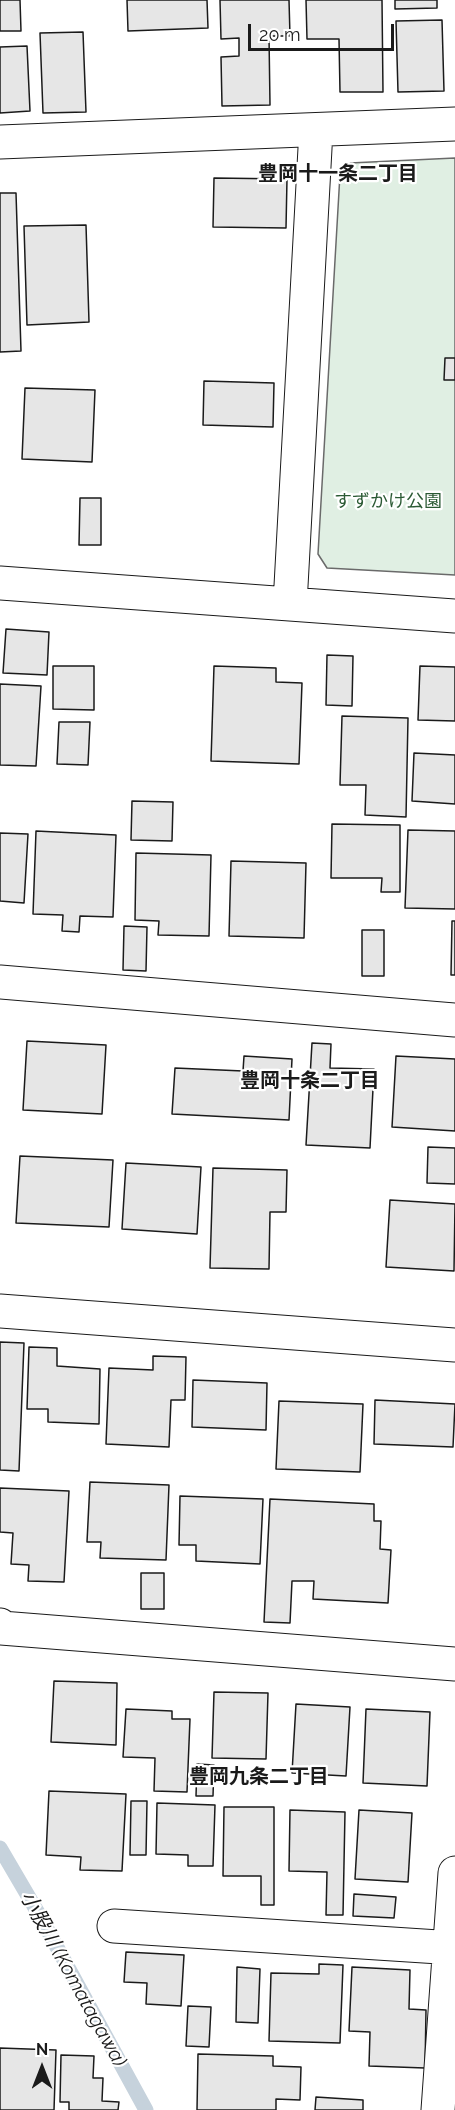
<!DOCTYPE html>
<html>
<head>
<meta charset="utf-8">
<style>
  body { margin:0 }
  #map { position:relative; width:455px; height:2110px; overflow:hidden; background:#fff; font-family:Raleway,sans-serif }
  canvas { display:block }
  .north { position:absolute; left:12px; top:2038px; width:60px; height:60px; -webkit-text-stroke:4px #fff; paint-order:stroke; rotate:0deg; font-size:16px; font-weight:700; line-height:24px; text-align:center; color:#1a1a1a }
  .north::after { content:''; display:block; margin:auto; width:21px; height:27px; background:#1a1a1a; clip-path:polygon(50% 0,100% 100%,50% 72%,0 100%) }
  .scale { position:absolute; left:248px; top:24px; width:146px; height:27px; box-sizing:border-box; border:3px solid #1a1a1a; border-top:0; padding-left:8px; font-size:18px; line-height:21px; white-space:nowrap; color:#1a1a1a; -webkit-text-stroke:4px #fff; paint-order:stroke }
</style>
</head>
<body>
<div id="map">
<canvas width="455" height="2110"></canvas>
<div class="north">N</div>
<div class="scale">20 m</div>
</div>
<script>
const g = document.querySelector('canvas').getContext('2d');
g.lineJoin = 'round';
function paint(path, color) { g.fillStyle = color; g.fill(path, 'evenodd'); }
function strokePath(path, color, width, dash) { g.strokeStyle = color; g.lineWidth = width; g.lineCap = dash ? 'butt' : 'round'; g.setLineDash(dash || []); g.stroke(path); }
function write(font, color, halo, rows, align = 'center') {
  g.font = font + ' Raleway,"Noto Sans JP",sans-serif'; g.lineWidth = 4.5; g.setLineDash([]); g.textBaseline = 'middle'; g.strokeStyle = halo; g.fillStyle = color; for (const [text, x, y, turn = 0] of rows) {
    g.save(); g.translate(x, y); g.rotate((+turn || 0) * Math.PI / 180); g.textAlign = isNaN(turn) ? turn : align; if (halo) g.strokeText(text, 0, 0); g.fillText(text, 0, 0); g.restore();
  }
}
const green = new Path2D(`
  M455 158V575L327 568 318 554 340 174 350 163Z`);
paint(green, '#e0efe3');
strokePath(green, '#6a6a6a', 1.5);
strokePath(new Path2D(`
  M0 1848 41 1918 146 2110`), '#c6d2dc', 15);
const building = new Path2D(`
  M0 0H20L21 31H0Z
  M127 0H207L208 28 128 31Z
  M220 0H289L290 36H269L270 105 222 106 221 57 239 56V38L221 39Z
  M306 0H382L383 92H340L339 39H307Z
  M395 0H437V8L395 9Z
  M442 20 444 91 398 92 396 21Z
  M83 32 86 112 43 113 40 33Z
  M27 46 30 111 0 113V47Z
  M214 178 287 179 286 228 213 227Z
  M0 193H16L21 351 0 352Z
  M86 225 89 322 27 325 24 226Z
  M445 358H455V380H444Z
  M204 381 274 383 273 427 203 425Z
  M25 388 95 390 92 462 22 459Z
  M80 498H101V545H79Z
  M6 629 49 632 47 675 3 673Z
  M327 655 353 656 352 706 326 705Z
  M53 666H94V710L53 709Z
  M214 666 276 668V682L302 683 299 764 211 761Z
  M420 666 455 667V721L418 720Z
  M0 684 41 686 36 766 0 765Z
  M342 716 408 718 406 817 365 815 366 785H340Z
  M59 722H90L88 765 57 764Z
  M414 753 455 755V804L412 801Z
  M132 801 173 802 172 841 131 840Z
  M332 824 400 825V892H381L382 878H331Z
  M408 830 455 831V909L405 908Z
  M36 831 116 835 113 917 80 916 79 932 62 931 63 915 33 914Z
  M0 833 28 834 24 903 0 901Z
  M136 853 211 855 209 936 158 935 159 921 135 920Z
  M231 861 306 863 304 938 229 936Z
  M452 921H455V975H451Z
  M124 926 147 927 146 971 123 970Z
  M362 930H384V976H362Z
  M27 1041 106 1045 102 1114 23 1110Z
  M312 1043 331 1044 330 1068 374 1069 370 1148 306 1145Z
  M244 1056 292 1059 289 1120 172 1114 175 1068 243 1071Z
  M396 1056 455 1059V1131L392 1127Z
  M428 1147 455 1148V1184L427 1183Z
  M20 1156 113 1160 109 1227 16 1223Z
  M126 1163 201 1167 197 1234 122 1229Z
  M213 1168 287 1170 286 1212H270L269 1269 210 1268Z
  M390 1200 455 1204 454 1271 386 1267Z
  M0 1342 24 1343 19 1471 0 1470Z
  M29 1347 57 1348V1366L100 1369 99 1424 48 1422V1409H27Z
  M153 1356 186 1357 185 1400H171L169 1447 106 1444 109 1368 153 1370Z
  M193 1380 267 1383 266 1430 192 1427Z
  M375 1400 455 1404 453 1447 374 1444Z
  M279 1401 363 1404 360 1472 276 1469Z
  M90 1482 169 1485 166 1560 100 1558 101 1542H87Z
  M0 1488 69 1491 64 1582 28 1581 29 1565 11 1564 13 1533 0 1532Z
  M180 1496 263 1499 260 1564 196 1561V1545H179Z
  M270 1499 374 1504V1521H381L380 1549 391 1550 388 1603 313 1599 314 1581H292L290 1623 264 1622Z
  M141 1573H164V1609H141Z
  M54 1681 117 1683 116 1745 51 1742Z
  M214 1692 268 1693 266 1759 212 1758Z
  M296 1704 350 1707 346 1776 292 1773Z
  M126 1709 172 1711V1719H190L187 1792 154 1791 155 1758 123 1757Z
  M366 1709 430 1712 427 1786 363 1783Z
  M197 1764 214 1765 213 1796H196Z
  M49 1791 126 1794 122 1871 80 1870 81 1857 46 1855Z
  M131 1801H147L146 1855H130Z
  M157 1803 215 1805 213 1866H188V1855L156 1854Z
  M224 1807H274V1905H261V1876H223Z
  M290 1810 345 1812 343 1915H326L327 1872 289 1871Z
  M359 1810 412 1813 408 1882 355 1879Z
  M354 1894 396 1897 394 1918 353 1916Z
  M126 1952 184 1955 181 2006 146 2004 147 1983 124 1982Z
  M319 1964 343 1965 340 2043 269 2041 271 1973 319 1974Z
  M237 1967 260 1969 258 2023 236 2022Z
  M352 1967 410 1970 409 2009 426 2010 425 2068 369 2066 370 2032 349 2031Z
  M188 2006 211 2007 209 2047 186 2046Z
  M0 2048 56 2050 54 2110H0Z
  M198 2054 273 2056V2066L301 2067 300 2100 276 2099V2110H197Z
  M61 2055 94 2056 93 2078H103L102 2101 119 2102 118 2110H69V2102H60Z
  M316 2097 363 2100V2110H315Z`);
paint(building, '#e6e6e6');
strokePath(building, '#1a1a1a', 1.5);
const minor = new Path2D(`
  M0 142 455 124
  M0 583 455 616
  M290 604 316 130
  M0 982 455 1020
  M0 1311 455 1345
  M0 1625 1 1628 455 1664
  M114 1926 455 1948
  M438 2110 455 1873`);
strokePath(minor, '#1a1a1a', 35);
strokePath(minor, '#fff', 33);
write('18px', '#2b5a34', '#fff', [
  ["すずかけ公園",388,502]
]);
write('bold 20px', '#1a1a1a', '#fff', [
  ["豊岡十一条二丁目",338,174],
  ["豊岡十条二丁目",310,1081],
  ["豊岡九条二丁目",259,1777]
]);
write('italic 20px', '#1a1a1a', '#fff', [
  ["小股川 (Komatagawa)",73,1979,61]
]);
</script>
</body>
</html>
